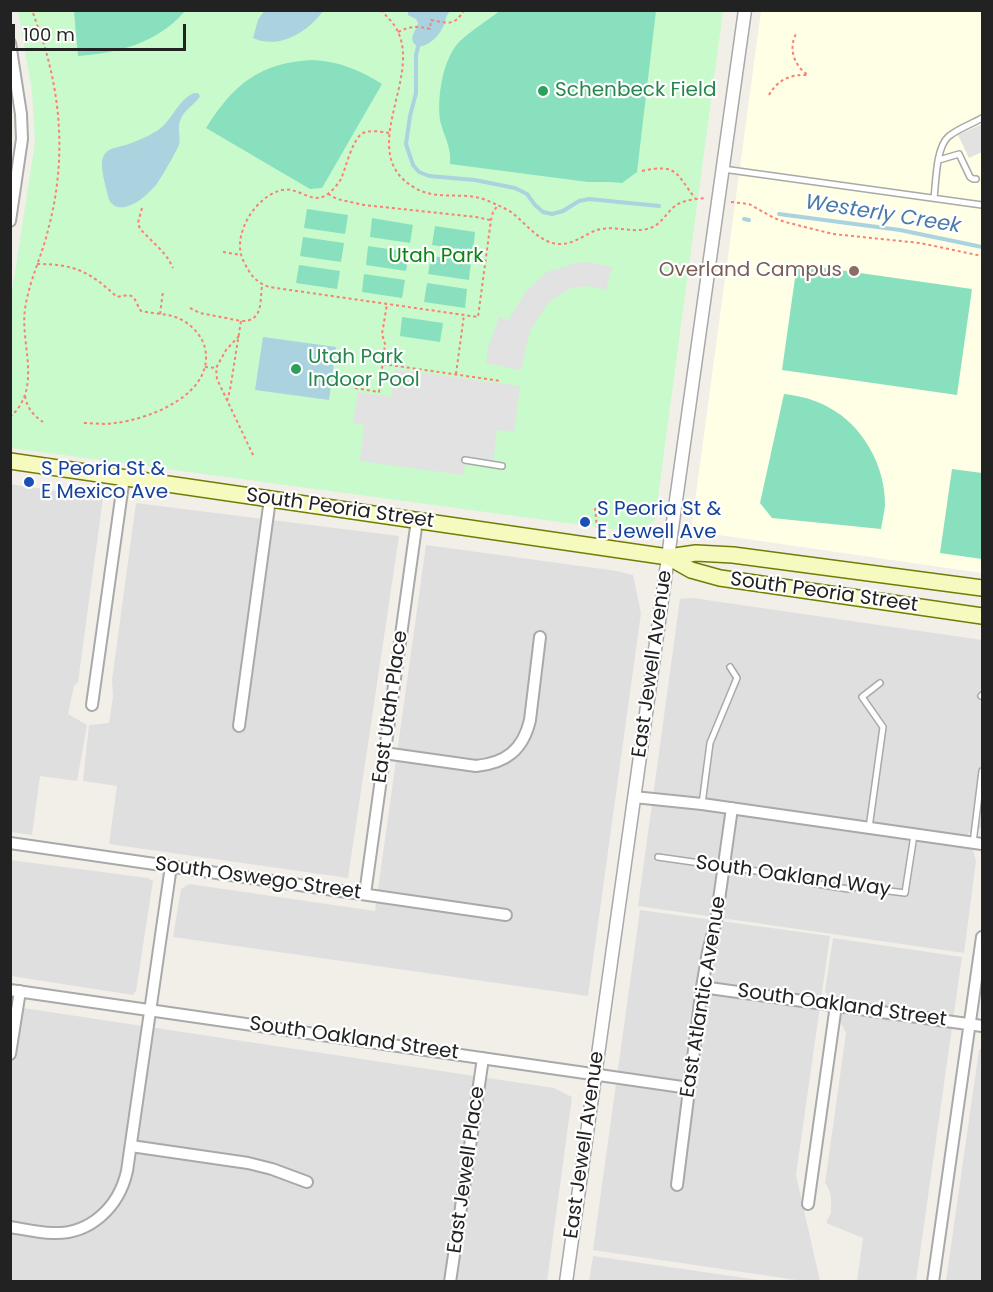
<!DOCTYPE html>
<html>
<head>
<meta charset="utf-8">
<style>
  body { margin:0 }
  #map { position:relative; width:993px; height:1292px; overflow:hidden; background:#f2efe9; font-family:Poppins,sans-serif }
  canvas { display:block }
  .frame { position:absolute; inset:0; border:12px solid #222; pointer-events:none }
  .scale { position:absolute; left:12px; top:24px; width:174px; height:27px; box-sizing:border-box; border:3px solid #222; border-top:0; padding-left:8px; font-size:18px; line-height:21px; white-space:nowrap; color:#222; -webkit-text-stroke:4px #fff; paint-order:stroke }
</style>
</head>
<body>
<div id="map">
<canvas width="993" height="1292"></canvas>
<div class="frame"></div>
<div class="scale">100 m</div>
</div>
<script>
const g = document.querySelector('canvas').getContext('2d');
g.lineJoin = 'round';
function paint(path, color) { g.fillStyle = color; g.fill(path, 'evenodd'); }
function strokePath(path, color, width, dash) { g.strokeStyle = color; g.lineWidth = width; g.lineCap = dash ? 'butt' : 'round'; g.setLineDash(dash || []); g.stroke(path); }
function write(font, color, halo, rows, align = 'center') {
  g.font = font + ' Poppins,sans-serif'; g.lineWidth = 4.5; g.setLineDash([]); g.textBaseline = 'middle'; g.strokeStyle = halo; g.fillStyle = color; for (const [text, x, y, turn = 0] of rows) {
    g.save(); g.translate(x, y); g.rotate((+turn || 0) * Math.PI / 180); g.textAlign = isNaN(turn) ? turn : align; if (halo) g.strokeText(text, 0, 0); g.fillText(text, 0, 0); g.restore();
  }
}
paint(new Path2D(`
  M10 484 103 498 78 682 74 686 68 714 87 725 77 781 40 776 32 835 11 832Z
  M136 503 399 536 348 878 109 844 117 786 83 781 89 725 109 723 113 697 112 680Z
  M426 545 617 571 633 575 641 613 588 996 173 937 181 889 189 884 375 911Z
  M693 598 982 640V814L981 828 968 833 976 861 964 953 638 906 680 599Z
  M10 860 148 878 153 881 136 991 133 995 11 976Z
  M640 910 830 936 796 1175 820 1281H803L593 1250Z
  M833 938 962 957 916 1281H857L863 1238 826 1223 831 1213V1197L828 1187 825 1183 846 1033 825 991Z
  M10 1006 554 1088 572 1097 547 1281H11Z
  M982 1048V1281H946L979 1050Z
  M593 1256 766 1281H589Z`), '#e0dfdf');
paint(new Path2D(`
  M761 11H982V573L691 531Z`), '#ffffe5');
paint(new Path2D(`
  M18 11H723L655 520 640 530 634 532 11 448 10 305 35 142 32 91Z`), '#c8facc');
paint(new Path2D(`
  M501 10 656 11 637 172 622 183 610 182H588L450 164C452 147 443 135 440 120 437 96 443 58 460 41 472 30 488 20 501 10Z
  M74 11V10L185 11C158 43 118 53 78 56Z
  M312 60C338 61 360 70 382 84L322 188 310 189 206 128C234 84 259 63 312 60Z
  M307 209 348 215 345 234 304 228Z
  M372 218 413 225 410 243 370 237Z
  M435 226 475 232 473 251 432 245Z
  M303 237 344 243 341 262 300 256Z
  M368 246 409 252 406 271 366 265Z
  M431 256 471 261 469 280 428 274Z
  M797 264 972 289 957 395 782 370Z
  M299 265 340 271 337 289 296 283Z
  M364 274 405 280 402 298 362 292Z
  M427 283 467 289 465 308 424 302Z
  M402 317 443 323 440 342 400 336Z
  M784 394C800 396 814 399 828 407 863 425 886 467 885 506 884 514 882 522 881 529L772 518 760 503Z
  M952 469 982 473V559L940 553Z`), '#88e0be');
paint(new Path2D(`
  M982 124V152L969 158 958 135Z
  M588 262 612 267 606 290 588 286 578 287 569 289 553 299 547 305 531 329 527 343 521 370 486 363 488 348 499 317 508 320 526 291 547 272 575 263Z
  M395 369 520 386 514 432 497 430 493 463 466 460 463 475 360 461 364 425 353 423 358 392 391 397Z`), '#e2e2e2');
paint(new Path2D(`
  M264 11V10L323 11C308 32 279 50 253 38L258 20Z
  M408 11V10L450 11C444 18 446 23 442 29 437 38 428 46 418 47 407 39 415 33 418 23L416 19 408 15Z
  M194 93H198L200 96C195 105 184 109 180 121 177 129 181 137 179 145 176 152 163 175 158 182 150 194 121 220 109 200 107 189 98 165 104 155 109 147 121 147 129 144 138 140 147 137 155 132 172 123 176 101 194 93Z
  M263 337 336 347 329 400 255 390Z`), '#aad3df');
strokePath(new Path2D(`
  M418 47 416 55V93L410 116 406 144 413 165 419 172 429 176 475 180 515 188 527 194 535 205 543 212 552 214 563 211 579 201 589 199 659 206
  M779 214 900 230 982 247
  M744 219 749 220`), '#aad3df', 4);
const service = new Path2D(`
  M939 160 959 154 970 177 973 179H976
  M723 169 982 205
  M934 198C936 182 936 148 948 137 957 129 972 124 982 118
  M465 460 502 466
  M981 696 982 695
  M702 804 710 743 737 678 730 667
  M869 828 883 727 862 697 880 683
  M973 843 982 771
  M658 857 798 877 805 882 848 889 857 887 905 893 914 835`);
const minor = new Path2D(`
  M10 43 21 114 22 139 10 221
  M92 705 124 477
  M239 726 270 499
  M384 753 476 766C506 763 523 750 530 720L540 637
  M634 797 702 804 982 844
  M10 843 506 915
  M365 894 417 520
  M702 987 982 1026
  M10 990 689 1088
  M10 1054 20 991
  M131 1146 248 1163 272 1169 307 1182
  M677 1185 702 987 708 952 716 921 732 808
  M808 1204 836 1005
  M10 1227C24 1229 38 1233 52 1233 90 1235 119 1207 127 1171L171 866
  M450 1282 483 1058
  M933 1282 982 937`);
const tertiary = new Path2D(`
  M566 1282 745 10`);
const secondary = new Path2D(`
  M10 461 668 557 696 553 733 555 982 588
  M668 557 691 570 720 578 982 616`);
strokePath(service, '#a9a9a9', 8);
strokePath(minor, '#a9a9a9', 14);
strokePath(tertiary, '#a9a9a9', 15);
strokePath(secondary, '#707d05', 18);
strokePath(new Path2D(`
  M381 10C387 17 395 24 398 32 421 80 355 154 415 188 437 201 463 191 486 200 495 204 503 207 511 212 526 223 539 243 559 244 573 245 585 234 597 230 614 225 631 233 647 229 661 226 665 214 675 206 683 200 695 199 705 198
  M398 32C410 26 417 26 430 29L431 20C448 23 454 27 464 10
  M769 95C777 80 791 74 808 75 793 65 788 47 797 32
  M389 133C382 132 373 130 366 132 353 134 346 168 341 179 338 184 334 189 329 193 313 207 299 186 282 190 255 196 230 237 244 262 250 274 255 282 269 287L478 317 491 220 493 212 498 205
  M642 171C678 163 676 174 695 198
  M328 194 337 199 364 205 476 217 490 220
  M731 202 749 204 774 218 785 222 833 234 920 243 982 256
  M142 208 138 223 140 229 162 251 169 260 173 268
  M223 252 240 255
  M37 264C75 264 90 272 117 297 137 292 133 299 141 311 153 314 166 313 178 318 190 323 202 335 205 348 215 394 150 419 115 423 104 425 93 423 82 423
  M190 308 200 313 241 321C263 322 260 302 262 285
  M160 314 163 291
  M239 336 226 350 216 368 217 379 254 457
  M383 364 501 381
  M205 367 216 368
  M456 374 464 315
  M355 388 379 392 385 344 382 334 387 304
  M25 396C27 408 33 415 43 422
  M227 401 230 390 241 321
  M10 417C43 388 20 345 25 309 29 281 42 256 48 230 63 175 63 118 49 63 45 45 38 28 32 10
  M595 508 597 528`), '#fa8072', 2, [3, 3]);
strokePath(service, '#fff', 5);
strokePath(minor, '#fff', 10);
strokePath(tertiary, '#fff', 12);
strokePath(secondary, '#f7fabf', 15);
for (const [x, y, r, color] of [
  [543,91,6,"#2e9e5b"],
  [854,271,6,"#8d6e63"],
  [296,369,6,"#2e9e5b"],
  [29,482,6,"#1a4fb4"],
  [585,522,6,"#1a4fb4"]
]) { const dot = new Path2D(); dot.arc(x, y, r, 0, 2 * Math.PI); g.fillStyle = color; g.fill(dot); strokePath(dot, '#fff', 2); }
write('20px', '#27864d', '#fff', [
  ["Schenbeck Field",555,91],
  ["Utah Park",308,358],
  ["Indoor Pool",308,381]
], 'left');
write('20px', '#0c8416', '#fff', [
  ["Utah Park",436,257]
]);
write('20px', '#785e54', '#fff', [
  ["Overland Campus",842,271]
], 'right');
write('20px', '#164399', '#fff', [
  ["S Peoria St &",41,470],
  ["E Mexico Ave",41,493],
  ["S Peoria St &",597,510],
  ["E Jewell Ave",597,533]
], 'left');
write('20px', '#222', '#fff', [
  ["South Peoria Street",340,509,8],
  ["South Peoria Street",824,593,8],
  ["East Jewell Avenue",653,664,-82],
  ["East Utah Place",391,707,-82],
  ["South Oakland Way",793,877,8],
  ["South Oswego Street",258,879,8],
  ["East Atlantic Avenue",704,997,-81],
  ["South Oakland Street",842,1006,8],
  ["South Oakland Street",354,1039,8],
  ["East Jewell Avenue",585,1145,-82],
  ["East Jewell Place",467,1170,-82]
]);
write('italic 21px', '#4a7aab', '#fff', [
  ["Westerly Creek",883,215,9]
]);
</script>
</body>
</html>
